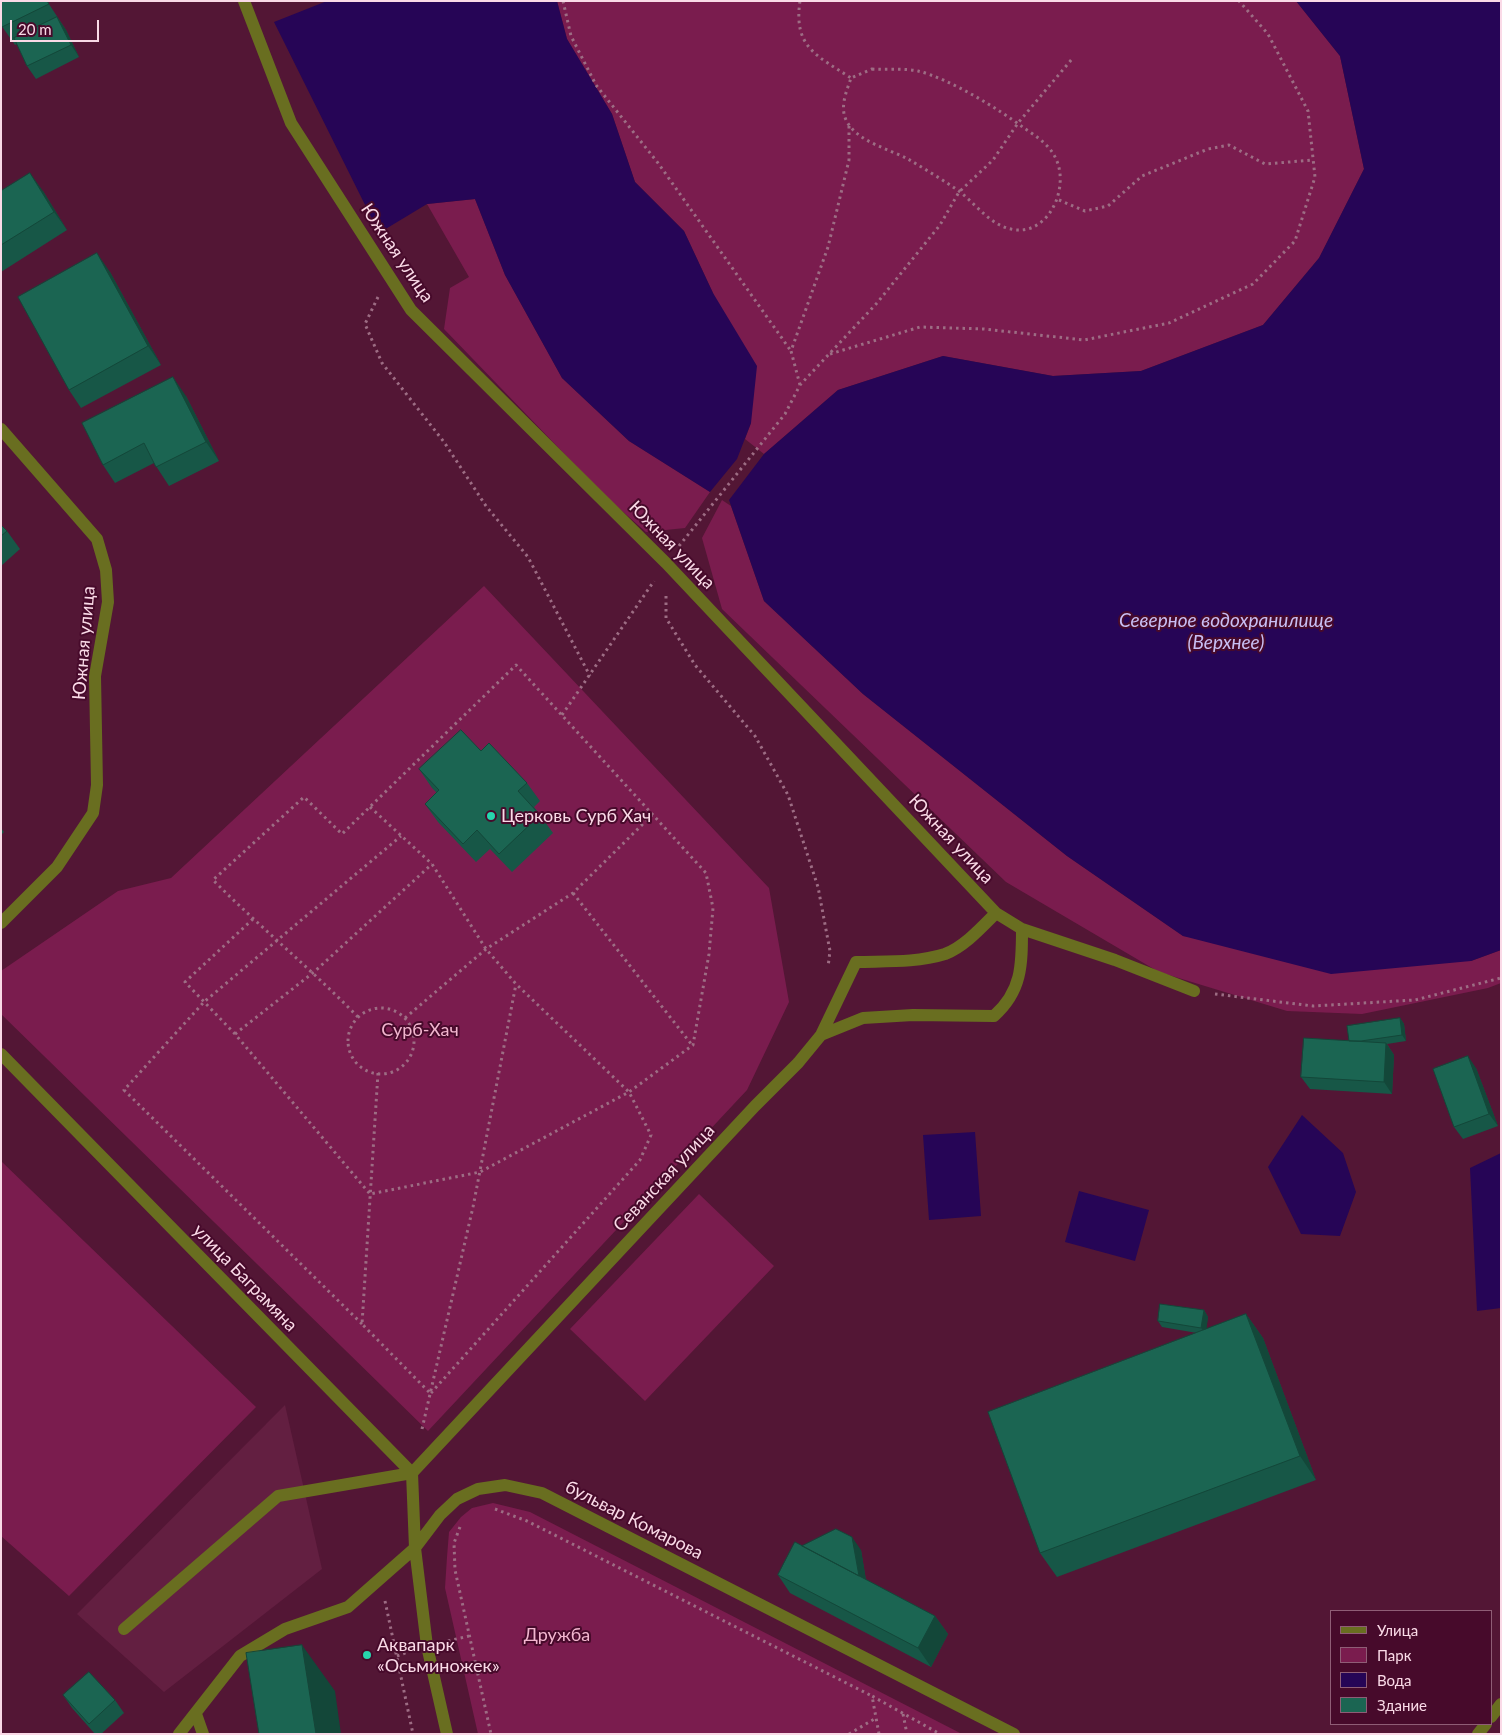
<!DOCTYPE html>
<html>
<head>
<meta charset="utf-8">
<style>
  body { margin:0 }
  #map { position:relative; width:1502px; height:1735px; overflow:hidden; background:#531635; font-family:Lato,sans-serif }
  canvas { display:block }
  .frame { position:absolute; inset:0; border:2px solid #fadae7; pointer-events:none }
  .legend { position:absolute; left:1330px; top:1610px; width:162px; height:115px; box-sizing:border-box; background:#470a2b; border:1px solid #8f5d76; margin:0; padding:6px 9px; list-style:none; font-size:15px; color:#fadae7 }
  .legend li { display:flex; align-items:center; gap:10px; height:25px }
  .legend b { width:25px; border:1px solid #8f5d76 }
  .scale { position:absolute; left:10px; top:20px; width:89px; height:22px; box-sizing:border-box; border:2px solid #fadae7; border-top:0; padding-left:6px; font-size:15px; line-height:18px; white-space:nowrap; color:#fadae7; -webkit-text-stroke:4px #470a2b; paint-order:stroke }
</style>
</head>
<body>
<div id="map">
<canvas width="1502" height="1735"></canvas>
<div class="frame"></div>
<ul class="legend">
<li><b style="height:6px;background:#696e20"></b>Улица</li>
<li><b style="height:14px;background:#7a1c4e"></b>Парк</li>
<li><b style="height:14px;background:#260556"></b>Вода</li>
<li><b style="height:14px;background:#1b6552"></b>Здание</li>
</ul>
<div class="scale">20 m</div>
</div>
<script>
const g = document.querySelector('canvas').getContext('2d');
g.lineJoin = 'round';
function paint(path, color) { g.fillStyle = color; g.fill(path, 'evenodd'); }
function strokePath(path, color, width, dash) { g.strokeStyle = color; g.lineWidth = width; g.lineCap = dash ? 'butt' : 'round'; g.setLineDash(dash || []); g.stroke(path); }
function write(font, color, halo, rows, align = 'center') {
  g.font = font + ' Lato,sans-serif'; g.lineWidth = 4; g.setLineDash([]); g.textBaseline = 'middle'; g.strokeStyle = halo; g.fillStyle = color; for (const [text, x, y, turn = 0] of rows) {
    g.save(); g.translate(x, y); g.rotate((+turn || 0) * Math.PI / 180); g.textAlign = isNaN(turn) ? turn : align; if (halo) g.strokeText(text, 0, 0); g.fillText(text, 0, 0); g.restore();
  }
}
paint(new Path2D(`
  M285 1405 322 1569 164 1692 77 1614Z`), '#631f41');
paint(new Path2D(`
  M557 1H1296L1340 56 1364 169 1319 258 1263 325 1141 371 1053 376 943 356 838 390 764 454 745 439 751 423 713 293 684 231 635 182 612 114 567 39Z
  M475 199 505 275 562 378 629 441 710 492 685 528 646 532 606 497 444 329 450 288 469 277 427 204Z
  M722 500 731 506 764 601 863 694 1067 856 1183 936 1471 961 1501 950V983L1488 988 1362 1014 1287 1011 1159 972 1006 882 722 609 702 538Z
  M484 586 769 888 789 1002 747 1090 428 1431 1 1014V971L118 891 171 878Z
  M1 1161 256 1407 69 1596 1 1536Z
  M699 1194 774 1266 645 1401 570 1329Z
  M493 1503 530 1512 962 1734H478L445 1588 447 1557 449 1532 461 1517 472 1508Z`), '#7a1c4e');
paint(new Path2D(`
  M327 1H557L567 39 612 114 635 182 684 231 713 293 757 366 751 423 737 459 710 492 629 441 562 378 505 275 475 199 427 204 379 233 274 22Z
  M1296 1H1501V950L1471 961 1331 974 1183 936 1067 856 863 694 764 601 729 500 764 454 838 390 943 356 1053 376 1141 371 1263 325 1319 258 1364 169 1340 56Z
  M1302 1115 1343 1153 1356 1192 1340 1236 1301 1234 1268 1167Z
  M975 1132 981 1216 929 1220 923 1135Z
  M1501 1153V1308L1477 1311 1470 1168Z
  M1079 1191 1149 1210 1135 1261 1065 1242Z`), '#260556');
strokePath(new Path2D(`
  M563 1 571 36 596 85 658 163 791 351
  M800 1C793 48 818 56 851 78
  M872 69C887 70 904 68 918 71 950 79 997 108 1024 128 1036 136 1050 145 1056 159 1069 186 1051 232 1017 230 992 228 978 206 959 191 943 180 925 169 908 159 889 149 862 143 849 125 838 110 846 93 851 78Z
  M1059 200 1085 211 1108 206 1142 176 1208 149 1229 145 1265 164 1313 160
  M378 297 365 324 382 363 444 442 486 506 528 557 590 676
  M830 354 920 327 984 329 1084 340 1169 323 1253 284 1295 241 1315 177 1308 111 1268 34 1239 1
  M800 385 791 351 828 247 849 160V125
  M679 546 785 414 800 385 877 303 940 225 959 192 993 160 1018 123 1072 59
  M666 596V618L695 665 755 736 788 795 818 887 830 951 828 967
  M562 715 654 581
  M370 807 432 864 486 949 516 984 629 1092 651 1135 640 1160 431 1393
  M573 893 692 1045
  M253 919 185 982 235 1034 370 1194
  M1215 994 1313 1006 1415 1000 1501 978
  M348 1041a33 33 0 1 1 66 0a33 33 0 1 1-66 0Z
  M358 1017C311 969 260 927 213 880L304 797 342 834 516 665 706 873 713 908 709 954 693 1045 629 1092 480 1172 370 1194
  M405 1018 486 949 573 893 652 815
  M235 1034 314 972 432 864
  M378 1073 362 1324 430 1393
  M362 1324 124 1090 204 1002 401 836
  M422 1429 473 1207 516 984
  M495 1509 527 1521 872 1696
  M460 1527 454 1543 455 1570 491 1734
  M385 1601 413 1734
  M448 1641 469 1636
  M397 1656 408 1652
  M903 1714 907 1734
  M849 1734 876 1718
  M879 1734 872 1696 940 1734`), '#9d6d84', 3, [2.5, 4]);
strokePath(new Path2D(`
  M244 1 291 123 411 310 666 563 996 913 1022 929 1115 960 1194 991
  M1 429 97 539 106 570 108 602 95 676 97 785 93 813 57 867 1 923
  M821 1035 856 962C885 961 916 963 945 954 964 947 982 927 996 913
  M1 1054 412 1473 415 1548 427 1646 447 1734
  M124 1629 278 1496 412 1473 755 1106 798 1063 821 1035 863 1018 913 1015 994 1016C1022 991 1022 965 1022 929
  M196 1714 203 1734
  M1491 1717 1501 1704
  M179 1734 240 1656 285 1629 348 1607 415 1548 440 1515 457 1499 478 1489 505 1485 542 1493 1014 1734
  M1478 1734 1486 1724`), '#696e20', 12);
paint(new Path2D(`
  M47 1 66 30 79 57 36 79 27 66 17 44 15 45 1 25Z
  M1 191H43L67 230 1 272Z
  M110 272 161 365 81 408 69 390Z
  M186 396 219 461 169 486 154 463 115 483 103 465Z
  M1 525 7 531 20 549 1 566Z
  M481 751 527 783 540 801 534 807 540 815 553 833 512 872 490 849 476 862 438 822 425 804 437 793 432 788 419 769Z
  M1 828 4 832 1 835Z
  M1400 1018 1404 1024 1406 1041 1387 1044 1394 1055 1392 1094 1310 1089 1301 1077 1349 1041Z
  M1476 1068 1498 1126 1463 1139 1454 1127Z
  M1204 1310 1208 1317 1206 1329 1246 1314 1263 1338 1316 1480 1057 1577 1040 1553 1197 1333 1162 1327 1158 1321Z
  M802 1546 861 1550 866 1580 935 1616 948 1634 931 1667 790 1593 778 1575Z
  M63 1695 115 1700 124 1713 101 1734H95L72 1708Z`), '#175747');
paint(new Path2D(`
  M57 17 66 30 79 57 71 45Z
  M30 173 43 191 67 230 54 212Z
  M97 253 110 272 161 365 148 346Z
  M173 377 186 396 219 461 206 442Z
  M1400 1018 1404 1024 1406 1041 1402 1035Z
  M1386 1043 1394 1055 1392 1094 1384 1082Z
  M1468 1056 1476 1068 1498 1126 1489 1114Z
  M1204 1310 1208 1317 1206 1334 1201 1328Z
  M1246 1314 1263 1338 1316 1480 1300 1456Z
  M852 1537 861 1550 868 1592 860 1580Z
  M935 1616 948 1634 931 1667 918 1648Z
  M302 1645 335 1691 341 1734H316Z`), '#134739');
const building = new Path2D(`
  M1 1H47L49 4 2 27 1 25Z
  M57 17 71 45 27 66 14 38Z
  M30 173 54 212 1 245V191Z
  M97 253 148 346 69 390 18 297Z
  M173 377 206 442 156 467 144 443 103 465 82 423Z
  M1 525 7 531 1 536Z
  M461 730 481 751 489 743 527 783 518 791 540 815 499 854 477 830 463 844 425 804 439 790 419 769Z
  M1400 1018 1402 1035 1361 1041H1349L1347 1026Z
  M1304 1038 1386 1043 1384 1082 1301 1077Z
  M1468 1056 1489 1114 1454 1127 1433 1069Z
  M1160 1304 1204 1310 1201 1328 1158 1321Z
  M1246 1314 1300 1456 1040 1553 988 1412Z
  M836 1529 852 1537 859 1576 802 1546Z
  M795 1542 935 1616 918 1648 778 1575Z
  M302 1645 316 1734H259L246 1653Z
  M89 1672 115 1700 89 1724 63 1695Z`);
paint(building, '#1b6552');
strokePath(building, '#134739', 1);
for (const [x, y, r, color] of [
  [491,816,5,"#27d5ad"],
  [367,1655,5,"#27d5ad"]
]) { const dot = new Path2D(); dot.arc(x, y, r, 0, 2 * Math.PI); g.fillStyle = color; g.fill(dot); strokePath(dot, '#470a2b', 2); }
write('18px', '#fadae7', '#470a2b', [
  ["Южная улица",397,253,56],
  ["Южная улица",672,545,46],
  ["Южная улица",84,643,-85],
  ["Южная улица",951,839,47],
  ["Севанская улица",664,1178,-47],
  ["улица Баграмяна",245,1278,46],
  ["бульвар Комарова",634,1520,27]
]);
write('18px', '#fadae7', '#470a2b', [
  ["Церковь Сурб Хач",501,816],
  ["Аквапарк",377,1645],
  ["«Осьминожек»",377,1666]
], 'left');
write('18px', '#f2b6cf', '#470a2b', [
  ["Сурб-Хач",420,1030],
  ["Дружба",557,1635]
]);
write('italic 19px', '#c8bff5', '#470a2b', [
  ["Северное водохранилище",1226,621],
  ["(Верхнее)",1226,643]
]);
</script>
</body>
</html>
